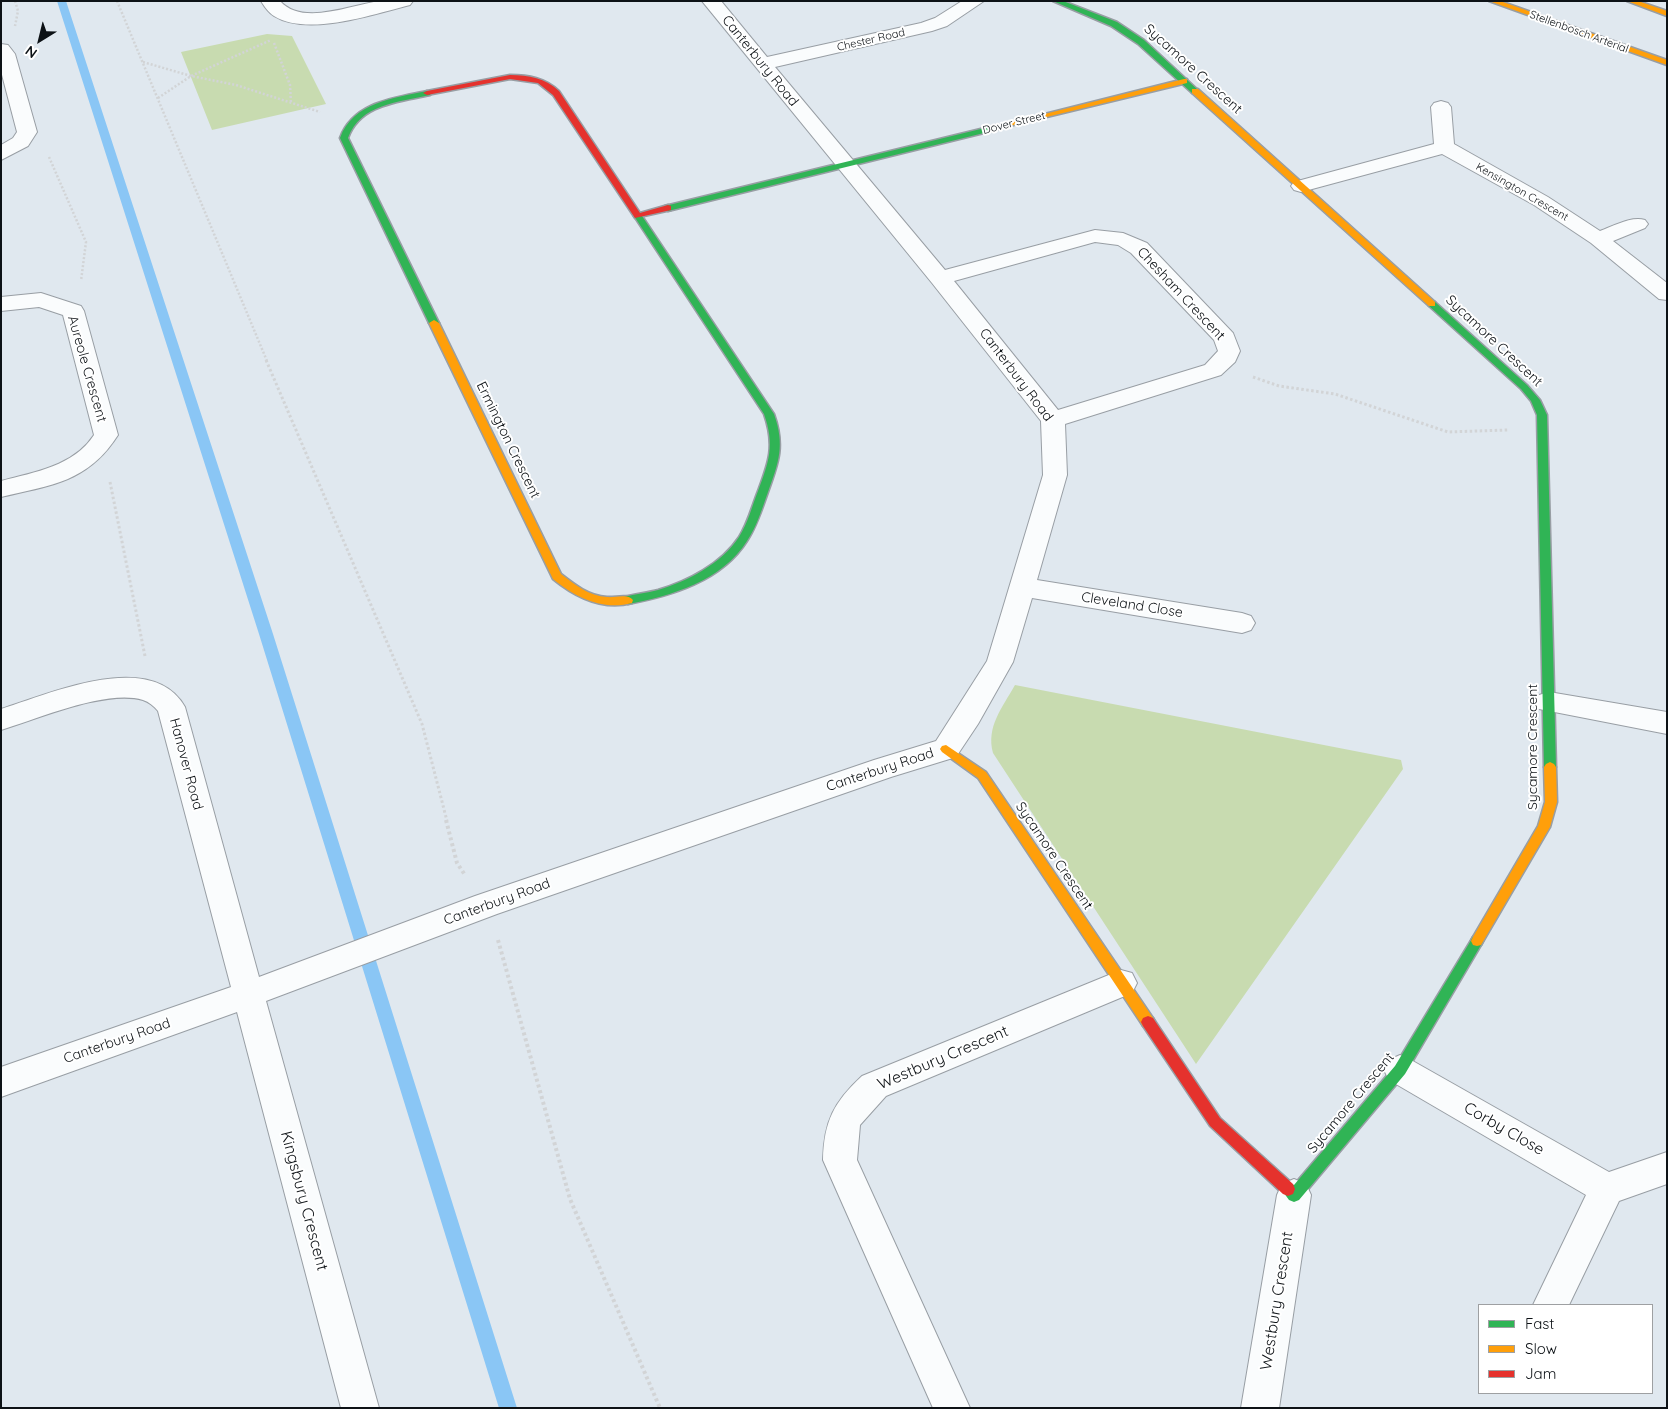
<!DOCTYPE html>
<html>
<head>
<meta charset="utf-8">
<style>
  body { margin:0 }
  #map { position:relative; width:1668px; height:1409px; overflow:hidden; background:#e0e8ef; font-family:Quicksand,sans-serif }
  canvas { display:block }
  .frame { position:absolute; inset:0; border:2px solid #0d1216; pointer-events:none }
  .legend { position:absolute; left:1478px; top:1304px; width:175px; height:90px; box-sizing:border-box; background:#fff; border:1px solid #9ea0a2; margin:0; padding:6px 9px; list-style:none; font-size:15px; color:#0d1216 }
  .legend li { display:flex; align-items:center; gap:10px; height:25px }
  .legend b { width:25px; border:1px solid #9ea0a2 }
  .north { position:absolute; left:15px; top:15px; width:50px; height:50px; -webkit-text-stroke:4px #fff; paint-order:stroke; rotate:216deg; font-size:14px; font-weight:700; line-height:20px; text-align:center; color:#0d1216 }
  .north::after { content:''; display:block; margin:auto; width:18px; height:22px; background:#0d1216; clip-path:polygon(50% 0,100% 100%,50% 72%,0 100%) }
</style>
</head>
<body>
<div id="map">
<canvas width="1668" height="1409"></canvas>
<div class="frame"></div>
<ul class="legend">
<li><b style="height:6px;background:#30b455"></b>Fast</li>
<li><b style="height:6px;background:#ff9f0a"></b>Slow</li>
<li><b style="height:6px;background:#e5322d"></b>Jam</li>
</ul>
<div class="north">N</div>
</div>
<script>
const g = document.querySelector('canvas').getContext('2d');
g.lineJoin = 'round';
function paint(path, color) { g.fillStyle = color; g.fill(path, 'evenodd'); }
function strokePath(path, color, width, dash) { g.strokeStyle = color; g.lineWidth = width; g.lineCap = dash ? 'butt' : 'round'; g.setLineDash(dash || []); g.stroke(path); }
function write(font, color, halo, rows, align = 'center') {
  g.font = font + ' Quicksand,sans-serif'; g.lineWidth = 4; g.setLineDash([]); g.textBaseline = 'middle'; g.strokeStyle = halo; g.fillStyle = color; for (const [text, x, y, turn = 0] of rows) {
    g.save(); g.translate(x, y); g.rotate((+turn || 0) * Math.PI / 180); g.textAlign = isNaN(turn) ? turn : align; if (halo) g.strokeText(text, 0, 0); g.fillText(text, 0, 0); g.restore();
  }
}
paint(new Path2D(`
  M267 34 292 36 326 104 212 130 181 52Z
  M1015 685 1401 760 1403 769 1196 1064 993 753C986 727 1002 708 1015 685Z`), '#c8dbb0');
paint(new Path2D(`
  M57 1H66L273 634 517 1408H499L259 634Z`), '#8ac6f5');
const street = new Path2D(`
  M261 1H280C303 27 352 4 381 1 392 0 402 1 413 1L410 5C374 14 308 37 274 16 269 13 264 6 261 1Z
  M702 1H721L767 57 921 23 935 18 962 1H984L947 26 932 31 775 67 945 270 1095 230 1123 233 1147 243 1233 333 1240 351 1235 362 1221 375 1065 424 1067 475 1037 580 1242 613 1251 616 1255 623 1251 630 1242 633 1032 598 1013 662 978 724 956 757 891 777 497 914 266 1001 379 1408H341L237 1012 1 1097V1067L231 987 158 711C154 706 149 702 143 700 106 689 38 719 1 730V709C49 694 152 648 185 707L259 977 475 896 874 760 936 741 987 661 1043 475 1041 421 932 283ZM1095 242 1118 245 1131 253 1214 340 1218 351 1205 365 1058 410 954 281Z
  M1 44 8 45 15 54 37 132 28 146 1 160V145L13 138 17 132 1 71Z
  M1441 101 1448 103 1451 107 1454 144 1548 197 1600 231C1614 226 1631 216 1645 220L1648 224 1645 228 1613 241 1667 283V300L1659 299 1591 243 1534 205 1442 154 1301 192 1294 190 1291 186 1294 182 1434 144 1431 107 1434 103Z
  M41 293 81 306 84 311 118 435C88 482 52 485 1 497V481C35 472 74 466 94 435L63 315 39 307 1 311V297Z
  M1549 692 1667 712V734L1539 709 1535 702 1539 695Z
  M1121 970 1132 973 1137 983 1132 993 886 1096 860 1125 857 1160 970 1408H933L823 1160C824 1121 834 1102 862 1076Z
  M1400 1055 1411 1060 1609 1172 1667 1152V1184L1619 1201 1569 1305H1533L1586 1195 1389 1080 1384 1070 1389 1060Z
  M1294 1179 1306 1184 1311 1195 1279 1408H1241L1277 1195 1282 1184Z`);
const fast = new Path2D(`
  M1053 1H1063L1117 22 1144 40 1199 91 1192 93 1138 44 1111 26Z
  M427 91 431 93 430 95C399 102 360 104 348 138L439 323 434 326 429 323 340 138C353 102 394 98 427 91Z
  M997 125 1001 127 1000 129 668 211 664 208 665 206Z
  M638 213 642 216 774 414C785 445 779 462 768 492 762 509 757 526 747 541 722 581 671 596 628 604L623 600 624 597C635 594 647 593 658 590 688 581 721 564 739 537 748 523 752 506 758 491 769 462 775 445 764 414L634 216Z
  M1432 301 1435 302 1527 385 1540 400 1547 415 1556 767 1554 770H1546L1544 767 1537 415 1531 401 1521 389 1429 306V302Z
  M1477 936 1481 937 1483 941 1481 945 1405 1074 1299 1200 1294 1202 1289 1200 1281 1189 1283 1184 1288 1182 1294 1185 1395 1066 1473 937Z`);
const slow = new Path2D(`
  M1489 1H1500L1667 60V65Z
  M1627 1H1638L1667 11V16Z
  M1184 79H1187V83L997 129 993 127Z
  M1192 89H1198L1435 302V306H1429L1192 93Z
  M434 320 439 323 561 574C575 585 589 596 607 597 615 598 628 593 633 600L632 603C602 611 575 597 553 579L429 323Z
  M946 745 986 772 1153 1018 1155 1022 1153 1026 1148 1028 1143 1026 978 778 942 752 940 749 942 746Z
  M1550 762 1554 764 1556 767 1557 802 1550 827 1481 945 1477 946 1473 945 1471 941 1473 937 1538 826 1545 802 1544 767 1546 764Z`);
const jam = new Path2D(`
  M510 75C529 75 545 78 559 91L640 213 668 205 671 206V210L635 218 553 95 538 83 510 79 427 95 423 93 427 91Z
  M1148 1016 1153 1018 1220 1118 1293 1184 1295 1189 1293 1194 1288 1196 1283 1194 1210 1126 1143 1026 1141 1022 1143 1018Z`);
strokePath(street, '#989ea4', 2);
strokePath(fast, '#989ea4', 3);
strokePath(slow, '#989ea4', 3);
strokePath(jam, '#989ea4', 3);
strokePath(new Path2D(`
  M15 1 18 11 15 26
  M117 1 267 361
  M274 43 290 85 291 103
  M143 62 191 76 236 85 320 112
  M158 98 191 76 271 40
  M49 157 86 242 81 281`), '#d2d4d6', 2.5, [2, 2]);
strokePath(new Path2D(`
  M266 360 422 724 447 821
  M1253 377 1279 386 1335 394 1448 432 1508 430
  M110 482 145 656`), '#d2d4d6', 3, [2.5, 2.5]);
strokePath(new Path2D(`
  M446 820 457 863 465 875
  M498 940 570 1199 660 1408`), '#d2d4d6', 4, [3, 3]);
paint(street, '#fafcfd');
paint(fast, '#30b455');
paint(slow, '#ff9f0a');
paint(jam, '#e5322d');
write('11px', '#0d1216', '#fff', [
  ["Stellenbosch Arterial",1579,32,20],
  ["Chester Road",871,40,-13],
  ["Dover Street",1014,123,-14],
  ["Kensington Crescent",1522,192,30]
]);
write('14px', '#0d1216', '#fff', [
  ["Canterbury Road",760,61,51],
  ["Sycamore Crescent",1193,69,42],
  ["Chesham Crescent",1181,294,47],
  ["Sycamore Crescent",1494,341,43],
  ["Aureole Crescent",87,369,74],
  ["Canterbury Road",1016,375,53],
  ["Ermington Crescent",508,440,64],
  ["Cleveland Close",1132,605,9],
  ["Sycamore Crescent",1533,747,-90],
  ["Hanover Road",186,764,75],
  ["Canterbury Road",880,770,-18],
  ["Sycamore Crescent",1054,856,56],
  ["Canterbury Road",497,902,-20],
  ["Canterbury Road",117,1041,-19],
  ["Sycamore Crescent",1351,1103,-50]
]);
write('16px', '#0d1216', '#fff', [
  ["Westbury Crescent",943,1058,-23],
  ["Corby Close",1504,1129,30],
  ["Kingsbury Crescent",304,1201,75],
  ["Westbury Crescent",1277,1301,-81]
]);
</script>
</body>
</html>
